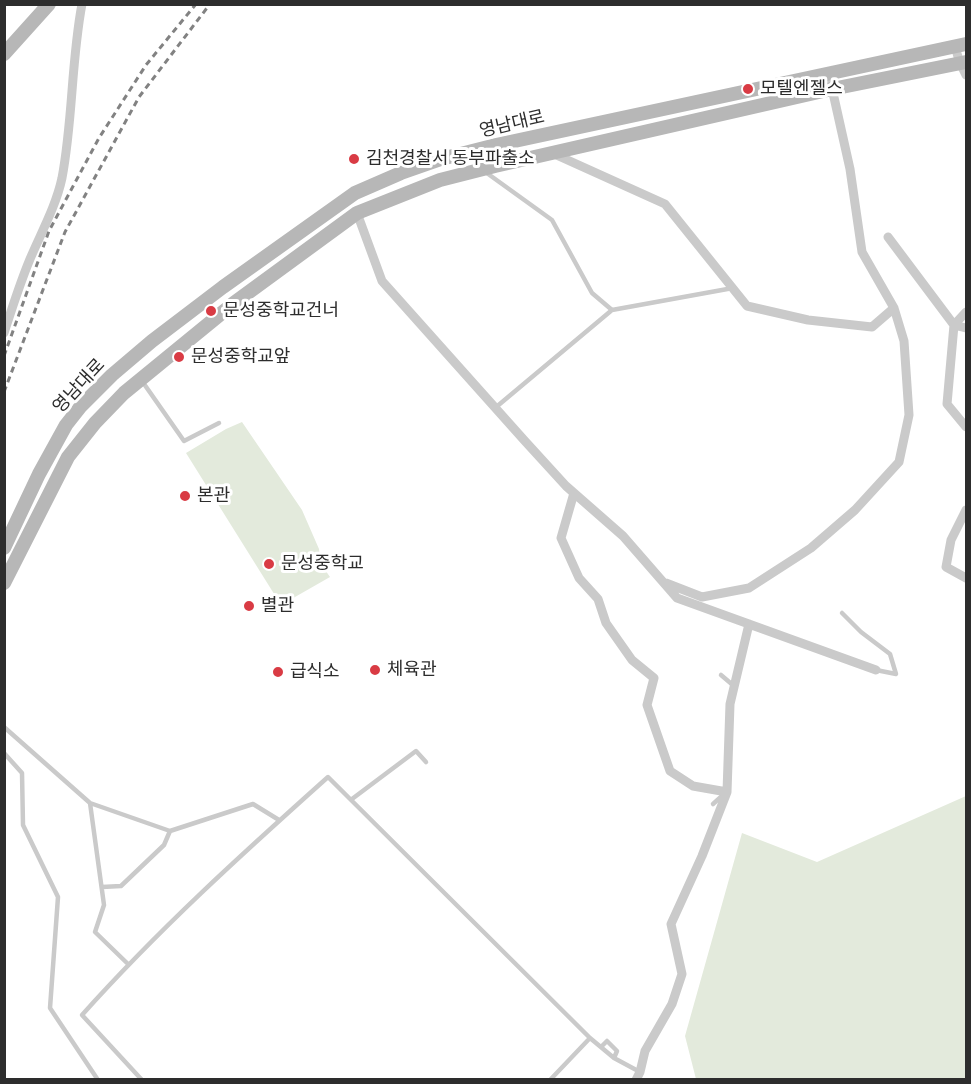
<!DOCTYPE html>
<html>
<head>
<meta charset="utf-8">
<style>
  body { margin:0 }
  #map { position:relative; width:971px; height:1084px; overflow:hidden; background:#fff; font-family:"Alegreya Sans",sans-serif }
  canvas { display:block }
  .frame { position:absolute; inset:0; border:6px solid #2d2d2d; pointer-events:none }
</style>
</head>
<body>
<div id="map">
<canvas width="971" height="1084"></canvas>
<div class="frame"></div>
</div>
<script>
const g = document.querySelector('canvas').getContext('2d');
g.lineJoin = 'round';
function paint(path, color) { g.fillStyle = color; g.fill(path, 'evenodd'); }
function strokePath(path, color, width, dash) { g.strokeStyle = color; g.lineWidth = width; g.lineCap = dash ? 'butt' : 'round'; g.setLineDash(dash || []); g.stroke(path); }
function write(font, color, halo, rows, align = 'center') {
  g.font = font + ' "Alegreya Sans","Noto Sans KR",sans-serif'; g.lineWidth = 6; g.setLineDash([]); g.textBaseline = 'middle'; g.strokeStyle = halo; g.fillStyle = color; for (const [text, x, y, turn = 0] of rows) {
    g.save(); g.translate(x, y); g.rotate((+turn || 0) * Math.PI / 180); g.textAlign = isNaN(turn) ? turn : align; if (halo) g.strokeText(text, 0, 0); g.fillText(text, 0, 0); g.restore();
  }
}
paint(new Path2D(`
  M242 422 302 510 319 549 321 564 330 577 281 605 186 453 226 429Z
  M966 796V1079H696L685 1036 742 833 817 862Z`), '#e3eadc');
strokePath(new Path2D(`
  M484 171 552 220 592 293 612 310
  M142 381 184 441 219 423
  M495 408 612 310 733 288
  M842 613 861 632 890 654 896 674 876 670
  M721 675 734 686
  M4 727 90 803 170 831 253 804 279 820
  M4 753 22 773 23 825 58 897 50 1008 98 1080
  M352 799 416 751 426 762
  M90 803 104 905 95 932 128 964
  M713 804 723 795
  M102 887 121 886 164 845 170 831
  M601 1047 607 1041 617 1051 614 1058
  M142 1080 82 1015C158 930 243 853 328 777L590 1038 614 1058 640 1072
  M550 1080 590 1038`), '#cacaca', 4.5);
strokePath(new Path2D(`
  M955 47 960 63 966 75
  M552 153 665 204 747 306 808 320 872 327 894 308
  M357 213 382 281 524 440 566 486 623 536 677 598 876 670
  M888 237 954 325 966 328
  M966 312 954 325 947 404 966 427
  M4 333C12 308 20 283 30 259 41 233 56 206 62 178 73 120 71 62 82 4
  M574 493 561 538 579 578 598 599 606 623 632 660 654 678 647 705 670 771 693 786 727 792
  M966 510 951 540 946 567 966 578
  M666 583 702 597 749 588 811 548 855 510 899 462 909 415 904 341 894 308 862 252 850 169 829 75
  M636 1080 640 1072 645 1051 672 1004 682 974 671 924 702 856 727 792 730 704 749 624`), '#cacaca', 9);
strokePath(new Path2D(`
  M4 54 49 4
  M4 548 39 474 66 425 81 406 112 375 152 341 223 287 355 193 401 173 441 159 496 145 966 44
  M4 583 68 457 95 423 124 393 234 303 357 213 440 180 495 166 832 89 966 62`), '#b7b7b7', 14);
strokePath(new Path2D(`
  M4 356 49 231 99 138 146 65 196 4
  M4 392 65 232 139 97 210 4`), '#828282', 3, [6, 4.5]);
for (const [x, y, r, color] of [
  [748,89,6,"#d93b44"],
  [354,159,6,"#d93b44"],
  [211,311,6,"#d93b44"],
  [179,357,6,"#d93b44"],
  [185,496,6,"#d93b44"],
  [269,564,6,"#d93b44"],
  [249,606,6,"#d93b44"],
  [375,670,6,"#d93b44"],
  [278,672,6,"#d93b44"]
]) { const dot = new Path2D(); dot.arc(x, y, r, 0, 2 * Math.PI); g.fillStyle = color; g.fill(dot); strokePath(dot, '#fff', 2); }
write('18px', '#2d2d2d', '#fff', [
  ["모텔엔젤스",760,89],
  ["김천경찰서 동부파출소",366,159],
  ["문성중학교건너",223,311],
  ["문성중학교앞",191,357],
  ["본관",197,496],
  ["문성중학교",281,564],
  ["별관",261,606],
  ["체육관",387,670],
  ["급식소",290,672]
], 'left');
write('18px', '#2d2d2d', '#fff', [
  ["영남대로",512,124,-13],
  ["영남대로",79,386,-47]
]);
</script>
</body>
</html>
